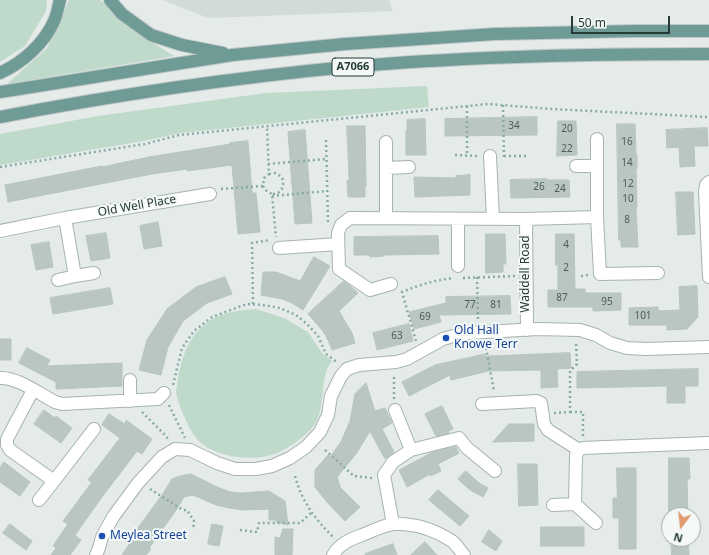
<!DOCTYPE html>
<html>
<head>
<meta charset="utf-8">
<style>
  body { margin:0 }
  #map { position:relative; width:709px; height:555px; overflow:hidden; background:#e4ebe9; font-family:"Noto Sans",sans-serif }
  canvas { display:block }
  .north { position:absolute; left:661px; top:507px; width:40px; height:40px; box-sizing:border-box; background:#f4f8f7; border:1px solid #a1acab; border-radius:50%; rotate:195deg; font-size:11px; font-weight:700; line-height:16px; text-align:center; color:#253b38 }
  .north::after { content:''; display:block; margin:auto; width:14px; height:18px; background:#e1996c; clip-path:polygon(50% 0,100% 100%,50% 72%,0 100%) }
  .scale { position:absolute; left:571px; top:16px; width:99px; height:18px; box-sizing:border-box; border:2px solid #253b38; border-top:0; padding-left:5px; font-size:12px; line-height:14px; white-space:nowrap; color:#253b38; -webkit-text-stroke:3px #f4f8f7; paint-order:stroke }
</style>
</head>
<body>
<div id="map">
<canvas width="709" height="555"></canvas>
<div class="north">N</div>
<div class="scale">50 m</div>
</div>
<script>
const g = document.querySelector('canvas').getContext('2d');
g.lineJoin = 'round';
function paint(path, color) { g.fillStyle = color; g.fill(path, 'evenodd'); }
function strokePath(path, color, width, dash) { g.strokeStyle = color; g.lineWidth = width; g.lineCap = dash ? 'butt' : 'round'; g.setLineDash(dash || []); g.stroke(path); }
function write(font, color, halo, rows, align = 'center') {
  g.font = font + ' "Noto Sans",sans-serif'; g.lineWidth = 4; g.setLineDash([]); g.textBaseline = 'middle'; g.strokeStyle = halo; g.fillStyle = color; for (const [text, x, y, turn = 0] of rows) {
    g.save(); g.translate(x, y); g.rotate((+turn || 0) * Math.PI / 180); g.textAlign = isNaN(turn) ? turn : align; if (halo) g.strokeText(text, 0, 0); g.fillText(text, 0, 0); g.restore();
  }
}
paint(new Path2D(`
  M163 0H389L393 11 208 18Z`), '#d2dbd8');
paint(new Path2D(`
  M0 0H47L46 11 25 46 0 62Z
  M69 0H100L139 34 174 56 7 84 47 48Z
  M427 86 429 107 180 133 144 141 0 165V134L98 116 266 93Z
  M256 309 284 318 308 332 322 353 332 361C318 376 328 411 311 429 303 438 290 447 279 452 258 463 213 458 197 439 189 430 178 404 176 392 176 388 178 382 178 377 183 353 190 333 212 319 225 312 241 310 256 309Z`), '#bfdaca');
const building = new Path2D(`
  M537 117V135L445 136V119Z
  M425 119 426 155H406V131H407V120Z
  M558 121H576L577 155 557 156Z
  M617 124H635L636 155H637V169H636L637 207H636L638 247H621V240H619Z
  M347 126H365L366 186 365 185V197H348L347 180H349Z
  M707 128 708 146H694L695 166 680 167 679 147 667 148 666 130Z
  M305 130 312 223 295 224 288 132Z
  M248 141 252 193H256L260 232 238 234 232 165 187 171V169L152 174 8 202 5 185 102 166V167L149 157 231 144 230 143Z
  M470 175V195L415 197 414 177 456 178V176Z
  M547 179V180H569L570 197 511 198 510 180Z
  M676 192H693L695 234 678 235Z
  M158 222 162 246 144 249 140 226Z
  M106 233 110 258 91 261 86 236Z
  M486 234H505L506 264H503V272L486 273Z
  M556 234H574L575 289H585V293H621V310L593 311V307H548V290H558V265H556Z
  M438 236 439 254 384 255V256L370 257V255H354V237Z
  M49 242 53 267 36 270 31 245Z
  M314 257 330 266 303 310 292 303 282 299 261 295 263 272H276L300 281Z
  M225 277 232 294 207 303 183 321 168 347 161 375 139 370 147 340 167 309 196 287Z
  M344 281 358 293 339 311 352 333 355 343 332 350 328 340 323 331 308 314Z
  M697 286 698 317 687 329 667 330V325H629V308L658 307V311L680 310 679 287Z
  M110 288 113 304 53 314 50 298Z
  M510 296 511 314 439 315 441 322 414 329 409 312 446 303V297Z
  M409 324 413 341 377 350 373 333Z
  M0 339H11V360H0Z
  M27 348 50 360 47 366 122 363V386L56 389V382L19 363Z
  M570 353 571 368 557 369 558 387 541 388V370L488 371 451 380 450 375 409 396 402 382 435 365 485 354V356Z
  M698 369V386H685V403H667V386L577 388V372Z
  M366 383 375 411 385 408 392 423 382 429 394 452 385 459 370 431 356 454 337 477 340 487 360 507 345 521 326 501 315 487V470L328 455 330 457 341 442 350 421 355 394Z
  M442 406 453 429 448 431 449 433 436 436 425 414Z
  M44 410 55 418 56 416 72 428 61 443 34 424Z
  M109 414 125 424V426L126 420 152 439 142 454 137 451 102 497 75 535 81 540 70 555H51L56 548 53 546 68 524 63 521 92 482 88 480 120 438 102 425Z
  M509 424H534V441L493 442Z
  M456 447 459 453 438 464 441 471 431 476 430 474 407 487 399 470 433 452Z
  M669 458H689L690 479H687L688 515H669Z
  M4 462 30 482 20 496 0 482V468Z
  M518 464H537L538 505 519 506Z
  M617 468H636V549H619V518H613V498H617Z
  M466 471 479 483 488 488 483 497 470 490 458 479Z
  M191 474 217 487 230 492 242 493 269 491 285 501 288 525 276 522V520H269V509L244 510 229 508 216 505 193 495 184 497 177 509 149 548 151 549 146 555H122L134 537 132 536 162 495 172 479 180 476Z
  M438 490 469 516 460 526 429 500Z
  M10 524 32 541 26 550 3 533Z
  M212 524 223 526 219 546 208 544Z
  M541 527H584V546H541Z
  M283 529H293L292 555H275V537L280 538Z
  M489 530 502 541 496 551 482 542Z
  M671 539H688L689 555H672Z
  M425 542 437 555H411Z
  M393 544 397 555H365V554Z`);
paint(building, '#b9c6c2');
strokePath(building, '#b7c4c1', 1);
const minor = new Path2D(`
  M597 139V217
  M386 142V218
  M490 156 493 219
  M576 166H597
  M386 168 409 167
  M709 182 706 185 705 192 709 277
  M65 218 75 276 94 273
  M458 219V266
  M0 231 65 218 210 194
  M279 248 338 244
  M58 280 75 276
  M391 284 370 290 339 269 338 233 341 225 350 218 526 219
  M527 330 526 219 597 217 600 274 658 273
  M0 378C17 377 40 394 55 402L62 404 158 399 164 393
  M130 380V401
  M33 390 7 439V445L10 450 54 481 94 429
  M482 404 537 401 541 403 544 424 548 430 579 450 583 448 606 447 709 443
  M395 410 411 450
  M579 450 576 455 575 504 596 523
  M39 500 54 481
  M553 505 575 504
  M393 524 384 475 393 462 411 450 459 438 467 448 495 471
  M96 555 99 548 102 537 113 517 138 483 162 457 175 449 190 450 217 463 235 469H256L272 466 290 458 306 447 320 432 328 415 331 396 341 376 347 369 359 365 396 362 407 359 443 339 457 335 469 333 537 329 580 330 596 335 610 343 627 348 646 349 709 347
  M333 555C339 544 351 539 362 535 372 531 384 525 394 524 414 523 435 530 452 541 457 545 460 551 464 555`);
const major = new Path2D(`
  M110 0 122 14 151 35 182 45 223 53
  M0 73C22 63 44 44 54 21 57 15 58 7 60 0
  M0 92 232 55 345 44 495 34 635 31H709
  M0 117C115 95 231 78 347 67 468 56 589 54 709 54`);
strokePath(minor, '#a7b3b0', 14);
strokePath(major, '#c2c8c7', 14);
strokePath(new Path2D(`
  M503 105 504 158
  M467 106V156
  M326 140 328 222
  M455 155 479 156
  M504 156H527
  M268 164 326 159
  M0 167 145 144 179 135 488 104 552 109 709 117
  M269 174 275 173 282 177C285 186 282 194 272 194
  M263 186 265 190 272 194 276 237
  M221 189 263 186 264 178 269 174 267 127
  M272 196 327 191
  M581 276 588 275
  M477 277 478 320
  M463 278 516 276
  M253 304 252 243 270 240
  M416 341 402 292C419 285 435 280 454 278
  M485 343 494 391
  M173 385 182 348 194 331 212 317 247 304 262 305 280 308 296 315 307 324 318 336 326 354 338 363
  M394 399V374
  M169 405 185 438
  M142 412 164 434 169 440
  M570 412H583V437
  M554 413 570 412V371L577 364 576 342
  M325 450 354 476 372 478
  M295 476C302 502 315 519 334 538
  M150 489 183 510H187L194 521 193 530
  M240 530 257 532 259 523H300L311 513`), '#88aba5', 2.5, [2, 3]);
strokePath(minor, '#fff', 12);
strokePath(major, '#6e9b96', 12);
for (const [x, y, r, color] of [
  [446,338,4,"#1a4fb4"],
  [102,536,4,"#1a4fb4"]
]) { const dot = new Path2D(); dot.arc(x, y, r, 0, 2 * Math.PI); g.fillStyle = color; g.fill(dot); strokePath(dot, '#f4f8f7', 1.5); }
write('10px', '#4a5e5a', null, [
  ["34",514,126],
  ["20",567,129],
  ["16",627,142],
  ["22",567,149],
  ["14",627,163],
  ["12",628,184],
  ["26",539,187],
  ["24",560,189],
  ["10",628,199],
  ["8",627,220],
  ["4",566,245],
  ["2",566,268],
  ["87",562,298],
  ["95",607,302],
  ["77",470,305],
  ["81",496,305],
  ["101",643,316],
  ["69",425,317],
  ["63",397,336]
]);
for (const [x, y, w] of [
  [353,67,42]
]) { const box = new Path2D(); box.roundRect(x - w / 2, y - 9, w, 18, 3); g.fillStyle = '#f4f8f7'; g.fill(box); strokePath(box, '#253b38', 1); }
write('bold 11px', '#253b38', null, [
  ["A7066",353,67]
]);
write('12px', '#253b38', '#f4f8f7', [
  ["Old Well Place",137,206,-10],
  ["Waddell Road",526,274,-90]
]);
write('12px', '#164399', '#f4f8f7', [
  ["Old Hall",454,331],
  ["Knowe Terr",454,345],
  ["Meylea Street",110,536]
], 'left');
</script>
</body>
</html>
